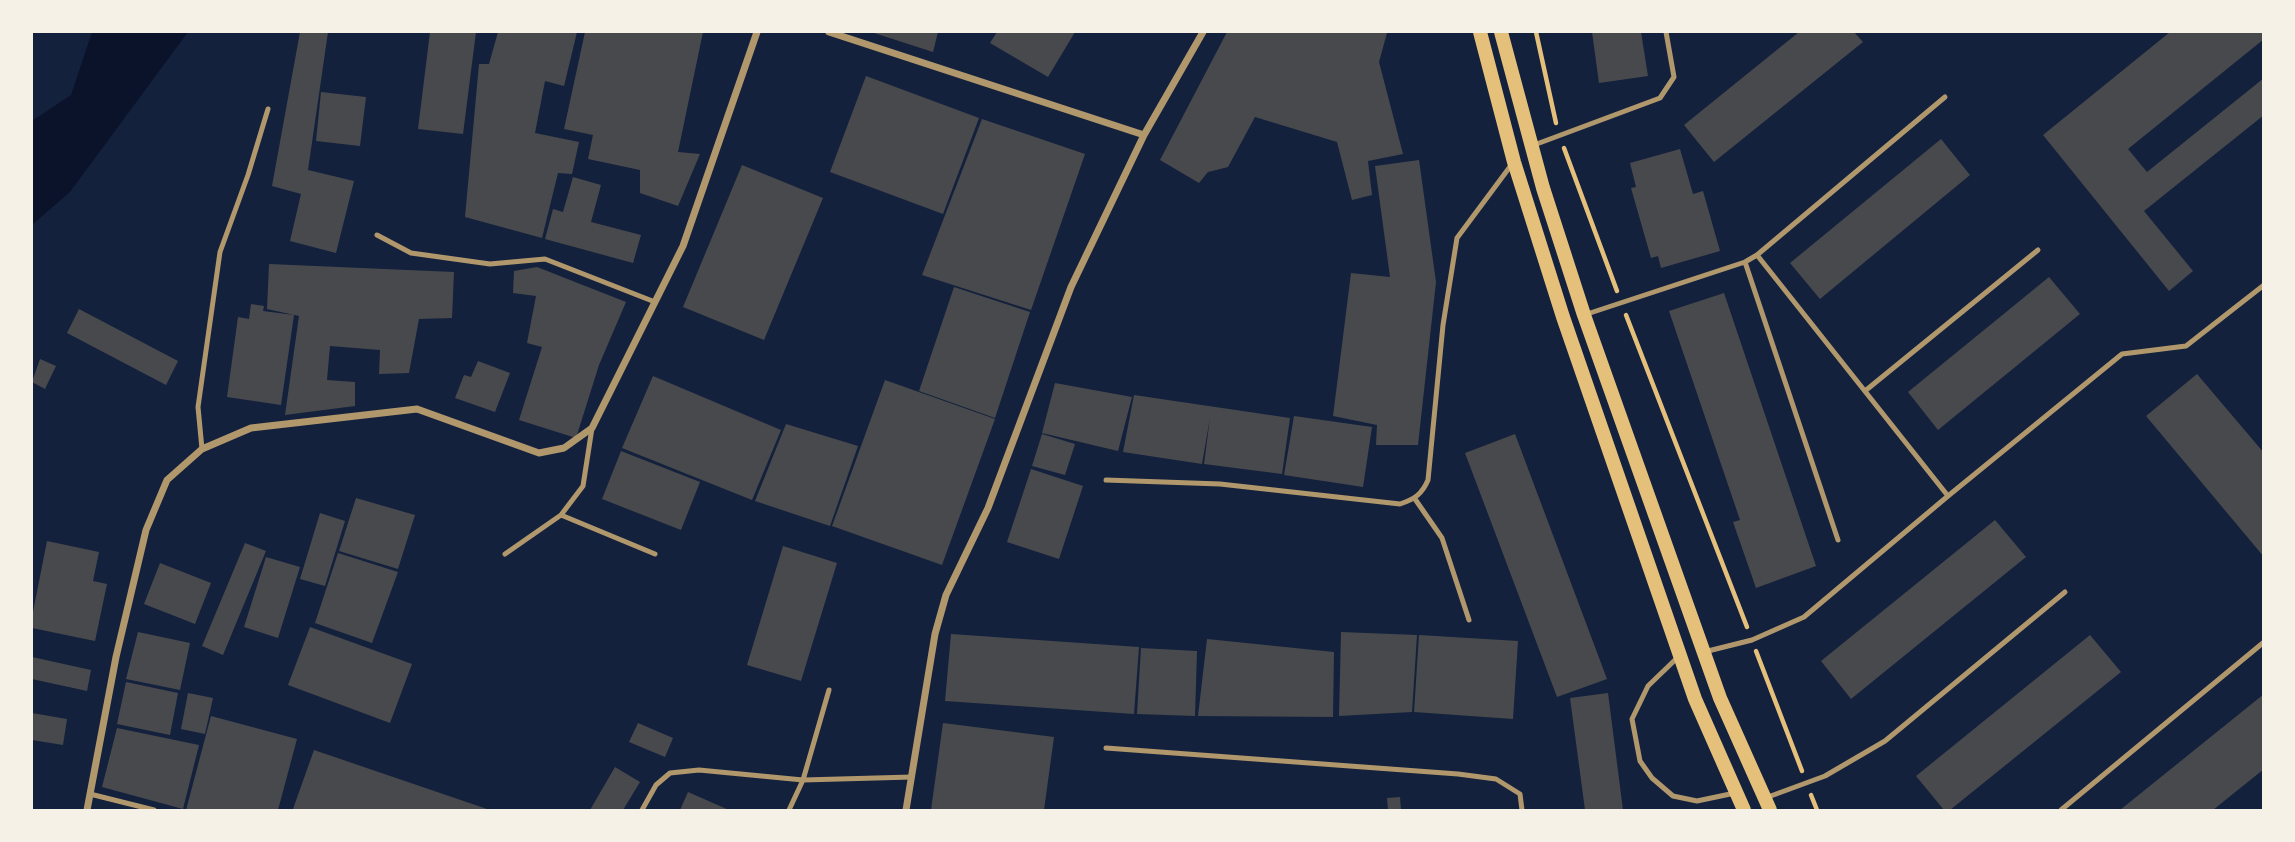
<!DOCTYPE html>
<html>
<head>
<meta charset="utf-8">
<style>
  body { margin:0 }
  #map { position:relative; width:2295px; height:842px; overflow:hidden; background:#14213d; font-family:"Times New Roman",serif }
  canvas { display:block }
  .frame { position:absolute; inset:0; border:33px solid #f6f1e7; pointer-events:none }
</style>
</head>
<body>
<div id="map">
<canvas width="2295" height="842"></canvas>
<div class="frame"></div>
</div>
<script>
const g = document.querySelector('canvas').getContext('2d');
g.lineJoin = 'round';
function paint(path, color) { g.fillStyle = color; g.fill(path, 'evenodd'); }
function strokePath(path, color, width, dash) { g.strokeStyle = color; g.lineWidth = width; g.lineCap = dash ? 'butt' : 'round'; g.setLineDash(dash || []); g.stroke(path); }
paint(new Path2D(`
  M92 32H188L70 192 32 225V121L71 95Z`), '#0b132b');
paint(new Path2D(`
  M300 32H328L308 170 354 181 336 253 290 241 301 194 272 186Z
  M430 32H476L463 134 418 129Z
  M498 32H577L564 86 545 81 535 133 579 142 572 174 558 173 542 238 465 217 479 64H489Z
  M585 32H703L678 152 700 154 678 206 640 193V170L588 159 593 135 564 129Z
  M871 32H938L933 52Z
  M997 32H1075L1048 77 990 43Z
  M1227 32 1387 33 1379 62 1403 154 1368 161 1372 195 1352 200 1337 142 1255 117 1228 167 1208 172 1199 183 1160 160Z
  M1592 32H1641L1648 76 1599 83Z
  M1799 32H1854L1863 42 1714 162 1684 125Z
  M2170 32H2264V39L2128 149 2147 172 2264 78V115L2144 211 2193 271 2169 291 2043 135Z
  M866 76 979 118 943 214 830 172Z
  M321 92 366 97 360 146 316 141Z
  M982 119 1085 154 1031 310 922 275Z
  M1941 139 1970 175 1820 299 1790 263Z
  M1680 149 1693 194 1703 191 1720 251 1661 268 1658 256 1651 258 1631 188 1636 187 1630 163Z
  M1419 160 1436 282 1418 445H1376L1377 425 1333 416 1351 273 1390 277 1375 166Z
  M742 165 823 198 764 340 683 307Z
  M573 177 601 185 591 222 641 235 633 263 545 239 553 209 563 212Z
  M269 264 454 272 452 318 419 319 409 373 379 374 380 350 330 346 327 380 355 382V406L285 415 299 316 267 309Z
  M537 267 626 302 599 365 576 438 519 420 542 347 527 343 536 296 513 293 514 271Z
  M2049 277 2080 314 1938 430 1908 392Z
  M954 287 1030 312 995 418 919 391Z
  M1724 293 1816 566 1756 588 1733 522 1740 520 1669 311Z
  M251 304 264 306 263 311 294 315 281 405 227 397 238 317 249 319Z
  M79 309 178 361 166 385 67 333Z
  M40 359 56 366 45 389 32 382Z
  M478 361 510 373 495 412 455 398 464 375 471 377Z
  M2197 374 2264 453V557L2146 416Z
  M653 376 781 430 752 500 622 448Z
  M885 380 995 419 942 565 832 526Z
  M1055 383 1132 397 1118 451 1042 433Z
  M1134 395 1290 418 1282 474 1204 464 1210 418 1202 464 1123 452Z
  M1294 416 1372 427 1363 487 1284 475Z
  M786 424 858 446 830 526 755 501Z
  M1042 434 1075 444 1065 475 1032 466Z
  M1515 434 1607 679 1557 697 1465 453Z
  M621 451 700 482 681 530 602 499Z
  M1031 469 1083 486 1059 559 1007 542Z
  M356 498 415 515 398 569 339 551Z
  M320 513 345 521 325 586 300 579Z
  M1995 520 2026 557 1851 699 1821 661Z
  M47 541 99 552 93 581 107 584 95 641 32 628V617Z
  M245 543 266 551 223 655 202 646Z
  M783 546 837 563 801 681 747 665Z
  M338 553 398 572 372 643 315 623Z
  M266 557 300 567 278 638 244 627Z
  M160 563 211 583 195 624 144 604Z
  M310 627 412 664 390 723 288 685Z
  M138 632 190 643 180 690 126 679Z
  M1341 632 1417 635 1412 712 1339 716Z
  M951 634 1139 647 1134 714 945 701Z
  M1419 635 1518 641 1513 719 1414 712Z
  M2090 635 2121 672 1950 810H1944L1916 776Z
  M1207 639 1334 652 1333 717 1198 716Z
  M1141 648 1197 651 1195 716 1137 714Z
  M32 657 91 670 87 691 32 679Z
  M126 682 178 693 170 735 117 724Z
  M188 693 213 698 205 734 181 729Z
  M1608 693 1623 810H1585L1570 698Z
  M2264 694V769L2213 810H2120Z
  M32 713 67 719 63 745 32 740Z
  M211 716 297 739 278 810H186Z
  M638 723 673 738 665 757 629 742Z
  M943 723 1054 737 1044 810H931Z
  M117 728 199 745 183 809 102 787Z
  M314 750 490 810 293 809Z
  M615 767 640 782 623 810H590Z
  M688 792 729 810H680Z
  M1400 797 1401 810H1388L1387 798Z`), '#48494c');
strokePath(new Path2D(`
  M1536 32 1556 123
  M1564 148 1617 291
  M1626 315 1747 627
  M1756 651 1802 771
  M1811 795 1817 810`), '#e5c07b', 4.5);
strokePath(new Path2D(`
  M1534 145 1660 98 1674 77 1666 32
  M377 235 411 253 490 264 545 259 655 302
  M1757 255 1945 97
  M1745 262 1838 540
  M1584 315 1745 262 1757 255 1948 496 2122 354 2186 346 2264 285
  M1865 391 2038 250
  M202 449 198 407 220 252 248 175 268 109
  M1106 480 1220 484 1400 504C1415 499 1422 494 1428 480L1443 325 1457 238 1512 164
  M1415 499 1442 538 1469 620
  M561 515 655 554
  M505 554 561 515 583 486 592 428
  M1704 652 1752 640 1804 617 1948 496
  M1677 658 1648 686 1632 719 1640 761 1652 778 1673 796 1697 801 1735 793
  M1106 748 1458 774 1496 779 1520 794 1522 810
  M90 794 154 810
  M1768 797 1825 776 1885 741 2065 592
  M642 810 656 785 670 773 699 770 803 780 912 777
  M789 810 803 780 829 690
  M2061 810 2264 642`), '#b1986c', 5);
strokePath(new Path2D(`
  M829 32 1144 135
  M87 810 116 657 146 530 167 480 202 449 251 428 417 409 539 453 564 448 592 428 683 246 757 32
  M906 810 935 634 946 595 988 508 1071 287 1144 135 1203 32`), '#b1986c', 7);
strokePath(new Path2D(`
  M1480 32 1514 162 1563 317 1695 699 1744 810
  M1501 32 1543 188 1584 315 1720 698 1770 810`), '#e5c07b', 14);
</script>
</body>
</html>
